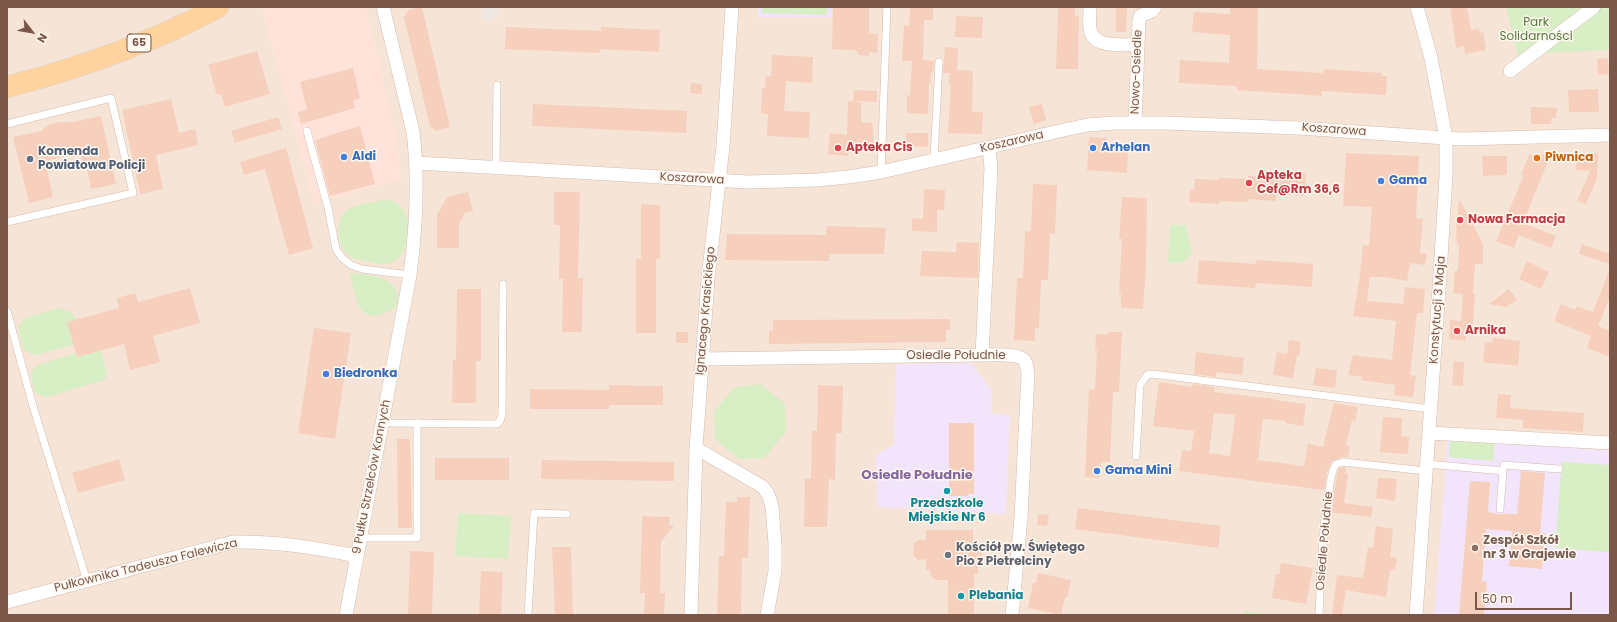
<!DOCTYPE html>
<html>
<head>
<meta charset="utf-8">
<style>
  body { margin:0 }
  #map { position:relative; width:1617px; height:622px; overflow:hidden; background:#fef4e8; font-family:Poppins,sans-serif }
  canvas { display:block }
  .frame { position:absolute; inset:0; border:8px solid #7b5749; pointer-events:none }
  .north { position:absolute; left:12px; top:12px; width:40px; height:40px; -webkit-text-stroke:3px #fff8f0; paint-order:stroke; rotate:121deg; font-size:11px; font-weight:700; line-height:16px; text-align:center; color:#7b5749 }
  .north::after { content:''; display:block; margin:auto; width:14px; height:18px; background:#7b5749; clip-path:polygon(50% 0,100% 100%,50% 72%,0 100%) }
  .scale { position:absolute; left:1475px; top:592px; width:97px; height:18px; box-sizing:border-box; border:2px solid #7b5749; border-top:0; padding-left:5px; font-size:12px; line-height:14px; white-space:nowrap; color:#7b5749; -webkit-text-stroke:3px #fff8f0; paint-order:stroke }
</style>
</head>
<body>
<div id="map">
<canvas width="1617" height="622"></canvas>
<div class="frame"></div>
<div class="north">N</div>
<div class="scale">50 m</div>
</div>
<script>
const g = document.querySelector('canvas').getContext('2d');
g.lineJoin = 'round';
function paint(path, color) { g.fillStyle = color; g.fill(path, 'evenodd'); }
function strokePath(path, color, width, dash) { g.strokeStyle = color; g.lineWidth = width; g.lineCap = dash ? 'butt' : 'round'; g.setLineDash(dash || []); g.stroke(path); }
function write(font, color, halo, rows, align = 'center') {
  g.font = font + ' Poppins,sans-serif'; g.lineWidth = 3; g.setLineDash([]); g.textBaseline = 'middle'; g.strokeStyle = halo; g.fillStyle = color; for (const [text, x, y, turn = 0] of rows) {
    g.save(); g.translate(x, y); g.rotate((+turn || 0) * Math.PI / 180); g.textAlign = isNaN(turn) ? turn : align; if (halo) g.strokeText(text, 0, 0); g.fillText(text, 0, 0); g.restore();
  }
}
paint(new Path2D(`
  M7 7H1610V615H7Z`), '#f6e5d6');
paint(new Path2D(`
  M262 7H366L397 141 401 180 314 203Z`), '#ffe3db');
paint(new Path2D(`
  M483 7H499L498 20H483Z`), '#efe7e1');
paint(new Path2D(`
  M758 7H832V17H758Z
  M971 363 992 390 991 414 1010 415 1006 514 877 507 876 455 894 444 896 364Z
  M1448 438 1610 451V615H1434Z`), '#f1e4fb');
paint(new Path2D(`
  M762 7H828L827 15 762 13Z
  M1506 7H1610V50L1540 53 1522 71Z
  M383 200C385 200 389 200 392 201 417 208 413 263 385 264 378 265 368 261 361 260 356 259 351 258 347 254 337 244 335 222 345 212 354 204 371 203 383 200Z
  M1170 225H1186L1192 253 1183 263H1168Z
  M352 273C366 275 388 274 396 290 398 293 398 298 399 302 391 313 371 323 361 309 357 304 352 283 350 276Z
  M59 308 71 312 76 319 67 322 74 345 36 355 30 353 23 349 18 327 25 318Z
  M101 351 107 374 105 380 47 397 42 396 34 391 31 373 38 365 76 353 77 357Z
  M761 384 785 404 786 432 764 458 739 459 715 439 714 412 735 387Z
  M1450 439 1495 442 1493 461 1449 457Z
  M1562 462 1610 465V552L1555 548Z
  M458 513 511 516 508 559 455 556Z
  M1245 611 1274 615H1244Z`), '#d8eec4');
paint(new Path2D(`
  M420 7H422L450 127 436 131 430 126 404 17 409 10Z
  M833 7H869V33L878 34 877 53 869 52V56L858 55V52L854 50 832 49Z
  M910 7H933V20H924L923 60 934 61 933 73 931 72V83H929L928 114 907 113V95L910 96 912 61H902L904 25 909 26Z
  M1058 7H1075V16H1079L1078 69H1056Z
  M1116 7H1127L1126 32H1116Z
  M1230 7H1258L1257 69 1323 73 1324 69 1382 73V76H1387L1386 95 1322 91V96L1237 90V86L1179 83 1180 60 1229 63 1230 35 1192 32 1194 12 1230 14Z
  M1450 7H1467L1471 30 1479 28 1480 33 1483 32 1486 50 1465 54 1464 46 1456 48Z
  M956 16 983 17 982 38 955 37Z
  M506 27 601 31V27L660 30 659 52 600 49V53L505 49Z
  M945 47 958 48 957 70 973 71 972 112H983L982 134 948 133 951 85 949 84 950 73H943Z
  M257 51 270 94 225 107 221 94 217 95 208 65Z
  M772 55 813 57 812 83 786 81 784 111 810 112 809 138 767 136 768 114 761 113 762 88H765L766 76H771Z
  M1608 58 1609 74 1598 75 1597 59Z
  M353 68 360 98 353 100 355 108 301 124 298 112 307 110 300 82Z
  M691 83 702 84V94L690 93Z
  M1598 89 1599 112H1569L1568 90Z
  M854 90 877 91V102L853 101Z
  M171 99 179 133 195 129 198 145 156 155 163 189 140 194 122 110Z
  M848 101 861 102V122L872 123 874 146 849 145 848 156 828 154 830 133 847 135Z
  M533 104 687 111 686 133 532 126Z
  M1042 104 1046 120 1034 124 1029 107Z
  M1531 107 1557 108 1556 118H1552L1551 124H1531Z
  M101 116 116 184 91 189 87 168H84L80 153 45 161 53 197 29 203 13 137 42 131 44 128 51 124 60 122H73Z
  M278 117 282 129 235 143 231 131Z
  M360 126 375 184 330 196 315 140Z
  M906 133H928V147L906 146Z
  M1089 137 1107 138 1106 148 1128 149 1127 173 1087 170Z
  M286 148 313 248 289 255 265 169 244 175 240 162Z
  M1346 153 1419 156 1416 218 1423 219 1420 253 1427 254 1425 265 1410 263 1407 281 1385 277H1370L1367 301 1403 304 1405 287 1425 289 1423 313H1417L1410 375 1416 376 1413 397 1394 395 1395 385 1361 380 1362 377 1348 375 1353 355 1392 360 1396 321 1353 316 1359 282 1363 245 1369 246 1372 207 1343 206Z
  M1577 153H1598L1597 178 1586 204 1577 201 1590 171 1576 170Z
  M1551 154 1523 223 1556 236 1551 248 1519 235 1514 248 1496 241 1524 175H1521L1529 155Z
  M1482 156H1507V175L1483 176Z
  M1276 171 1306 173 1305 196 1276 194V201L1248 199 1247 202 1219 201V204L1189 202 1190 189 1194 190 1195 179 1219 180V178L1248 179V176L1276 178Z
  M1033 184 1057 185 1055 234 1050 233 1048 280H1041L1039 328H1035V341L1014 340 1017 278H1023L1025 231 1031 232Z
  M924 189 945 190 944 210H937V232L912 231V218L923 219Z
  M468 192 473 211 465 213 459 224V248H437V215L447 197Z
  M554 192H580L578 278H583L582 332H562L563 279H559L560 225H554Z
  M1122 197 1147 198 1146 266 1143 309 1121 308V294H1119L1122 239H1119Z
  M1459 199 1483 244V264H1475L1473 294H1475L1472 334 1466 333V341L1449 339 1450 320 1461 321 1463 294 1453 293 1455 271H1458L1459 245 1457 244 1456 233Z
  M641 204 660 205V259H656V333H636V259H641Z
  M827 226 886 228 884 254H829V261L725 260 727 234 826 235Z
  M957 242 979 243 978 278 920 276 922 251 956 252Z
  M1582 244 1610 254V264L1579 254Z
  M1199 260 1256 264V260L1313 264 1312 287 1256 283 1255 288 1197 284Z
  M1527 261 1549 272 1541 289 1519 279Z
  M1609 271 1610 297 1598 326 1610 331V350L1608 356 1587 348 1591 336 1554 321 1561 304 1575 310 1577 306 1593 312Z
  M190 288 200 323 153 336 160 362 130 370 124 344 77 357 67 322 119 308 117 298 135 293 138 302Z
  M457 289H481V361H476V403H452L453 360H456Z
  M1509 289 1517 300 1506 307 1489 304Z
  M950 319V330H946V342L769 344V331H773V320Z
  M314 328 351 333 335 439 298 433Z
  M676 332H688V343H676Z
  M1108 332H1122L1119 392H1113L1110 462H1101L1099 478 1085 477 1089 389 1095 390 1097 350H1095L1096 334 1108 335Z
  M1493 338 1520 341 1518 366 1483 362 1485 342 1493 343Z
  M1289 340 1301 342 1299 356H1297L1293 378 1273 375 1277 352 1287 354Z
  M1196 352 1244 358 1242 375 1216 372V377L1194 374Z
  M1454 361 1464 362 1463 386 1452 385Z
  M1316 368 1337 370 1335 388 1313 385Z
  M1159 382 1192 387 1193 384 1214 387V392L1275 399V400L1306 404 1303 426 1285 423 1286 421 1263 419 1258 460 1304 466 1308 444 1323 447 1334 403 1358 407 1355 421 1352 420 1346 445 1350 446 1348 457H1342L1332 461 1327 472 1324 490 1179 471 1182 450 1191 451 1194 431 1153 426ZM1214 413 1235 415 1230 456 1209 453Z
  M609 385 663 386V405H609V409H530V389L609 390Z
  M818 385 843 386 842 433H836L835 480 829 479 827 527H804L805 479H811L812 431H817Z
  M1498 394 1511 395 1510 408 1584 413 1583 432 1523 428V420L1496 418Z
  M1383 417 1402 418 1401 436 1409 437 1408 454 1380 452Z
  M949 423H974V494H968V496H949Z
  M397 439H410L412 528H398Z
  M435 458H509V480H435Z
  M119 459 125 480 78 493 72 473Z
  M542 460 674 462V481L541 479Z
  M1343 467H1346L1345 473 1348 474 1344 503 1373 507 1371 517 1331 512 1337 475 1339 468Z
  M1521 471 1545 473 1540 533H1545L1542 569 1509 566 1512 531 1486 529 1482 581 1487 582 1484 615H1459L1470 481 1490 482 1488 512 1499 514H1517Z
  M1378 478 1397 479 1395 501 1376 498Z
  M737 497H750L748 558H742L741 615H717L719 556H724L726 502H737Z
  M1078 508 1221 526 1218 548 1075 529Z
  M1038 514 1049 515 1047 526 1037 525Z
  M642 516 670 517 669 525H674L661 542 660 593H665L664 615H644L645 593H640Z
  M1376 526 1393 529 1390 557 1397 558 1395 570H1390L1386 597 1346 590 1342 615H1332L1337 575 1363 578 1368 547 1373 548Z
  M926 530H973V544L982 545V556H979L978 574H974V615H948V580H936L931 576 930 570H926V559L918 560 913 555 914 544 918 540H926Z
  M552 547H571L573 615H555Z
  M410 551 434 552 432 615H408Z
  M1281 563 1313 568 1306 604 1272 598 1276 574 1279 575Z
  M481 571 503 572 501 615H479Z
  M1038 573 1071 580 1067 598H1065L1061 615 1028 608 1033 583H1036Z`), '#f6cfbd');
const lane = new Path2D(`
  M7 124 111 98 133 193 7 222
  M307 131 328 208 336 249 342 258 351 265 362 269 410 275
  M934 159 939 62
  M496 168 497 85
  M881 172 887 7
  M7 311 33 406 87 581
  M383 422 391 423 488 424H497L500 421 502 415 503 284
  M1136 456 1140 385 1147 375 1152 374 1431 409
  M1427 464 1503 471 1500 509
  M1503 471 1504 465 1559 469
  M361 538H417V423
  M528 615 534 513 567 514
  M1319 615C1321 573 1322 532 1329 491 1330 482 1331 472 1336 464L1343 462 1426 471`);
const street = new Path2D(`
  M1090 7C1090 14 1089 22 1090 29 1093 49 1122 44 1137 45
  M1510 71 1594 7
  M1135 123 1139 20 1140 16 1152 11 1155 7
  M417 163 748 182 817 180 848 177 881 172 1064 130 1087 125 1114 123H1165L1299 128 1461 139 1610 135
  M982 355 991 168 989 148
  M702 359 982 355C991 355 1020 353 1025 361 1027 365 1027 370 1028 374L1021 517 1012 615
  M1429 433 1610 443
  M696 448 763 487 768 494 772 506 775 544V571L767 615
  M7 602 233 542C275 541 316 548 357 556
  M346 615 410 275C416 228 419 179 413 132L383 7
  M691 615 696 448 708 279 723 146 732 7
  M1416 615 1439 290 1446 176V138L1431 58 1417 7`);
const primary = new Path2D(`
  M7 87C79 68 152 43 218 7`);
strokePath(lane, '#d4bcaf', 8);
strokePath(street, '#d4bcaf', 14);
strokePath(primary, '#ddd3d0', 22);
strokePath(lane, '#fff', 7);
strokePath(street, '#fff', 13);
strokePath(primary, '#ffd39e', 21);
for (const [x, y, r, color] of [
  [838,148,4,"#e0444e"],
  [1093,148,4,"#3f7fe0"],
  [344,157,4,"#3f7fe0"],
  [1537,158,4,"#e8710a"],
  [30,159,4,"#5c6f8a"],
  [1381,181,4,"#3f7fe0"],
  [1249,183,4,"#e0444e"],
  [1460,220,4,"#e0444e"],
  [1457,331,4,"#e0444e"],
  [326,374,4,"#3f7fe0"],
  [1097,471,4,"#3f7fe0"],
  [947,491,4,"#0f9aa8"],
  [1475,548,4,"#8d6e63"],
  [948,555,4,"#6b7280"],
  [961,596,4,"#0f9aa8"]
]) { const dot = new Path2D(); dot.arc(x, y, r, 0, 2 * Math.PI); g.fillStyle = color; g.fill(dot); strokePath(dot, '#fff8f0', 1.5); }
for (const [x, y, w] of [
  [139,43,24]
]) { const box = new Path2D(); box.roundRect(x - w / 2, y - 9, w, 18, 3); g.fillStyle = '#fff8f0'; g.fill(box); strokePath(box, '#7b5749', 1); }
write('bold 11px', '#7b5749', null, [
  ["65",139,43]
]);
write('12px', '#547b3d', '#fff8f0', [
  ["Park",1536,23],
  ["Solidarności",1536,37]
]);
write('12px', '#7b5749', '#fff8f0', [
  ["Nowo-Osiedle",1137,72,-88],
  ["Koszarowa",1334,130,4],
  ["Koszarowa",1012,142,-13],
  ["Koszarowa",692,179,3],
  ["Konstytucji 3 Maja",1438,310,-86],
  ["Ignacego Krasickiego",706,311,-85],
  ["Osiedle Południe",956,356],
  ["9 Pułku Strzelców Konnych",372,477,-79],
  ["Osiedle Południe",1325,541,-85],
  ["Pułkownika Tadeusza Falewicza",146,566,-14]
]);
write('bold 12px', '#be3a42', '#fff8f0', [
  ["Apteka Cis",846,148],
  ["Apteka",1257,176],
  ["Cef@Rm 36,6",1257,190],
  ["Nowa Farmacja",1468,220],
  ["Arnika",1465,331]
], 'left');
write('bold 12px', '#366cbe', '#fff8f0', [
  ["Arhelan",1101,148],
  ["Aldi",352,157],
  ["Gama",1389,181],
  ["Biedronka",334,374],
  ["Gama Mini",1105,471]
], 'left');
write('bold 12px', '#4e5e75', '#fff8f0', [
  ["Komenda",38,152],
  ["Powiatowa Policji",38,166]
], 'left');
write('bold 12px', '#c56008', '#fff8f0', [
  ["Piwnica",1545,158]
], 'left');
write('bold 12px', '#0d838f', '#fff8f0', [
  ["Przedszkole",947,504],
  ["Miejskie Nr 6",947,518],
  ["Plebania",969,596,"left"]
]);
write('bold 12px', '#785e54', '#fff8f0', [
  ["Zespół Szkół",1483,541],
  ["nr 3 w Grajewie",1483,555]
], 'left');
write('bold 12px', '#5b616d', '#fff8f0', [
  ["Kościół pw. Świętego",956,548],
  ["Pio z Pietrelciny",956,562]
], 'left');
write('bold 13px', '#86659e', '#fff8f0', [
  ["Osiedle Południe",917,476]
]);
</script>
</body>
</html>
